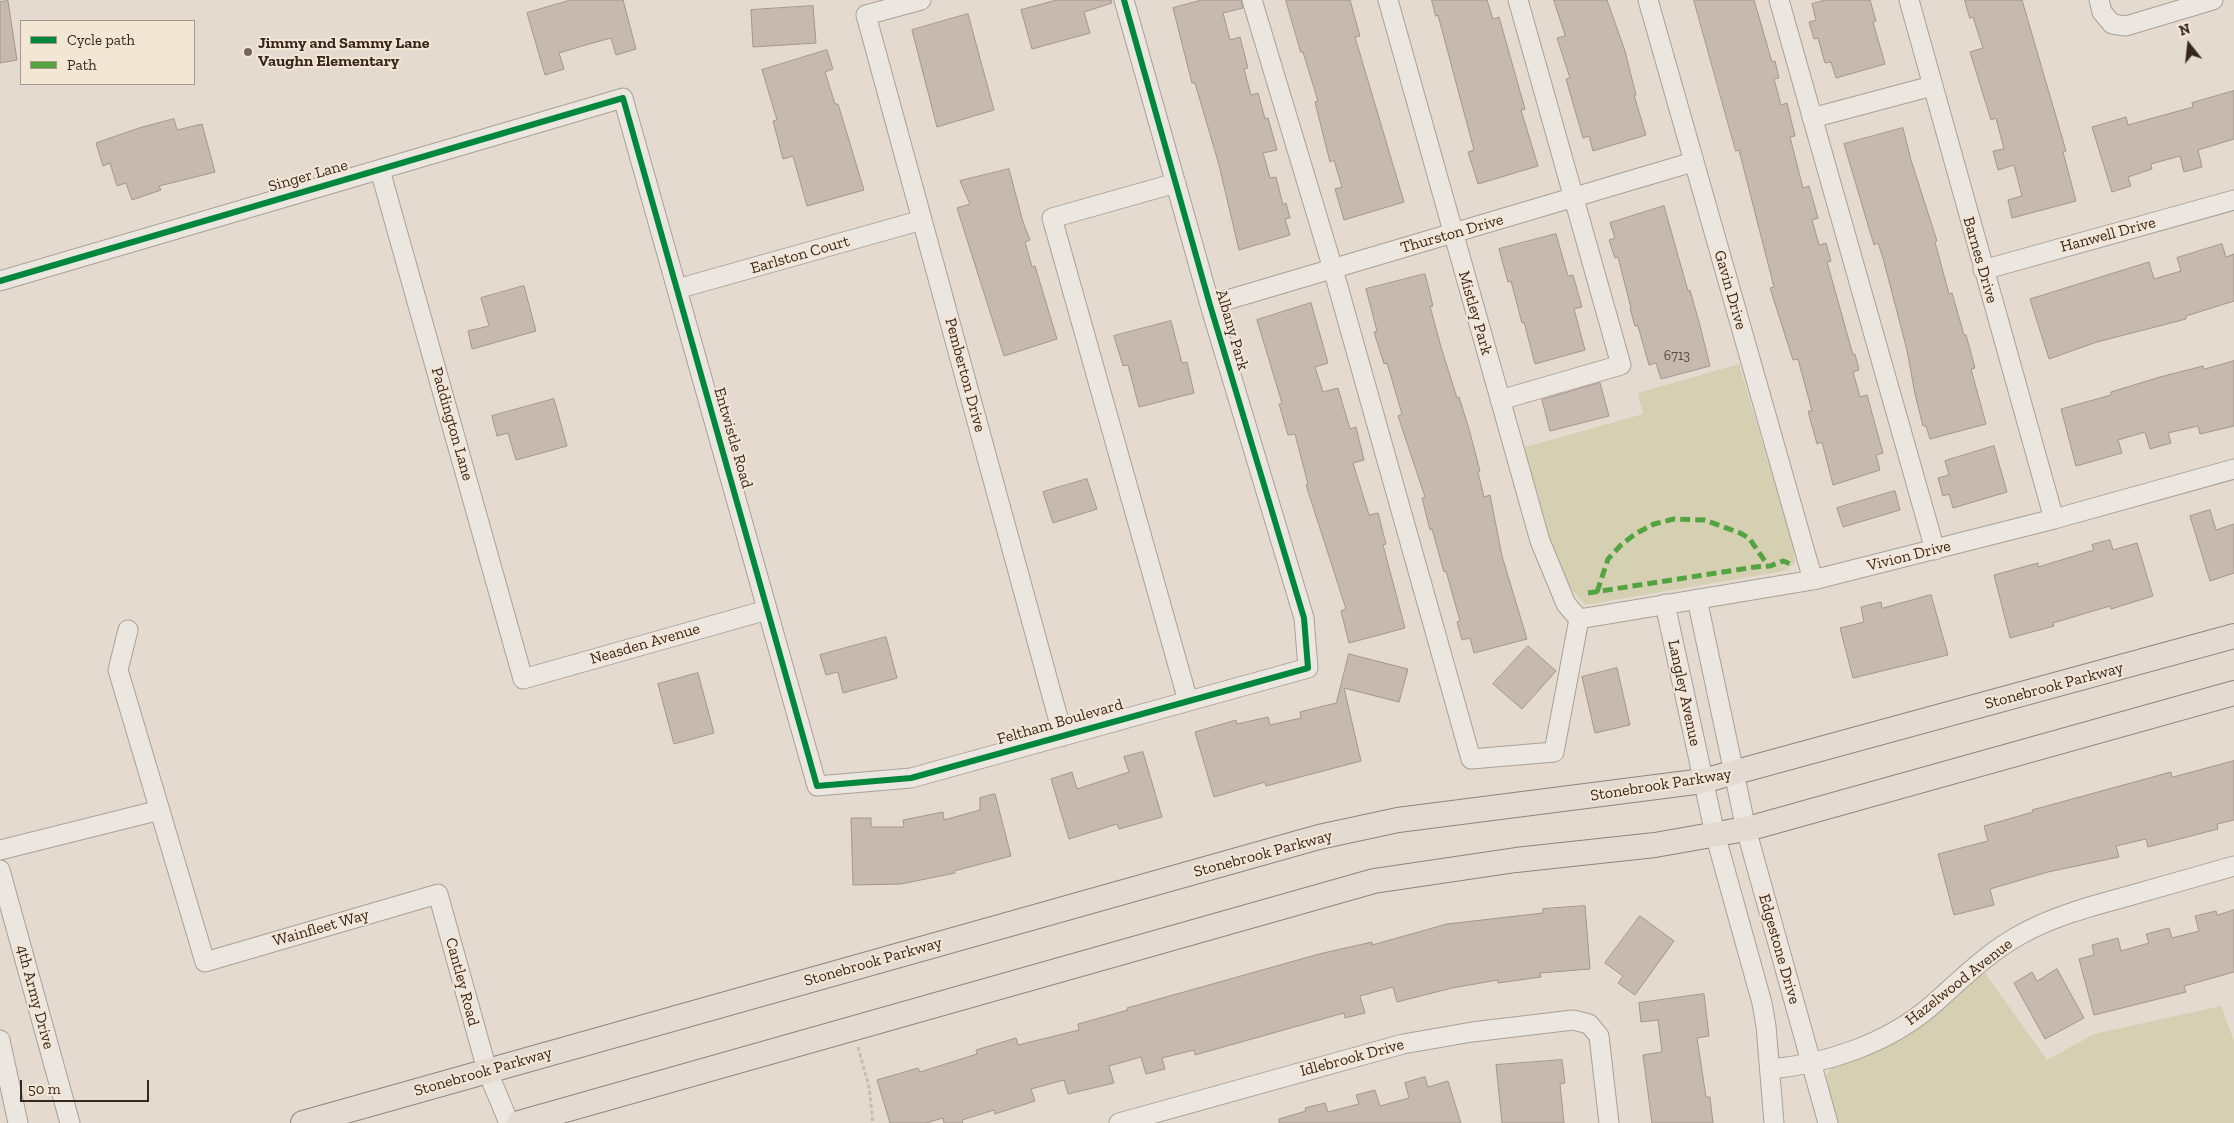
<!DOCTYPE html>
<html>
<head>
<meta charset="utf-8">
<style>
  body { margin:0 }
  #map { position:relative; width:2234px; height:1123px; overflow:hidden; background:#e4dacf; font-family:"Zilla Slab",serif }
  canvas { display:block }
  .legend { position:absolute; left:20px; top:20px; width:175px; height:65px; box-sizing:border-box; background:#f4e6d5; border:1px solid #a99a8c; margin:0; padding:6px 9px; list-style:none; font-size:15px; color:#38271f }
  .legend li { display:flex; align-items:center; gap:10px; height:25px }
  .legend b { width:25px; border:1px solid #a99a8c }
  .north { position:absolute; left:2164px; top:20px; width:50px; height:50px; -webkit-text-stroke:4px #f4e6d5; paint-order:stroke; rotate:344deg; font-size:14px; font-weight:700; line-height:20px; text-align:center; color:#38271f }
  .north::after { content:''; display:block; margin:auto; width:18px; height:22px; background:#38271f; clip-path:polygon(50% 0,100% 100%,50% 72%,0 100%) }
  .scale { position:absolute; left:20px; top:1080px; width:129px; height:22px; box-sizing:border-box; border:2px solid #38271f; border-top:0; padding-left:6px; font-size:15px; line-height:18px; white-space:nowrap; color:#38271f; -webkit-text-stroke:4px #f4e6d5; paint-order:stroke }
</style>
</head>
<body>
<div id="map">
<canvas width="2234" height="1123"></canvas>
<ul class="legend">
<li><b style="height:6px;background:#00873e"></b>Cycle path</li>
<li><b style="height:6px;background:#53a341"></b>Path</li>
</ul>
<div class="north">N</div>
<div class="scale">50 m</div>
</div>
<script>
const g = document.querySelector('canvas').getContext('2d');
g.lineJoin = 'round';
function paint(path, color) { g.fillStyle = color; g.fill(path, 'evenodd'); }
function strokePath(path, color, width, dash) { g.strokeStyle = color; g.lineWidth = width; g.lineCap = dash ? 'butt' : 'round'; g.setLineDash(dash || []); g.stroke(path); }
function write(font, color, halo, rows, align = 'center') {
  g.font = font + ' "Zilla Slab",serif'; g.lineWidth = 4; g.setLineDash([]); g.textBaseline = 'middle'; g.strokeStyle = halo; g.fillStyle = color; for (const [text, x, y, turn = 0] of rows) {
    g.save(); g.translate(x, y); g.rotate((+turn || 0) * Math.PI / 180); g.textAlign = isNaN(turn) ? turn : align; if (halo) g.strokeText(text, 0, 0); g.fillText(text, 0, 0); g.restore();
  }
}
paint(new Path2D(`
  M1739 364 1793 545 1795 563 1784 571 1585 605 1566 583 1547 530 1522 448 1643 414 1638 393Z
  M1983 970 2047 1060 2094 1034 2221 1006 2234 1041V1123H1836L1824 1079 1832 1066 1886 1047 1915 1030Z`), '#d6d0b2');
const building = new Path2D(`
  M571 0H623L636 49 616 55 611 38 589 44 559 53 564 69 545 75 527 13Z
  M1057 0H1111L1112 3 1084 12 1090 33 1032 49 1021 10Z
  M1202 0H1241L1243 8 1223 13 1230 40 1240 37 1248 68 1244 69 1251 95 1258 93 1265 119 1268 118 1277 150 1263 153 1270 178 1276 177 1283 205 1286 203 1290 218 1285 219 1290 235 1239 250 1219 165 1195 83H1192L1173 8Z
  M1286 0H1350L1360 36 1355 37 1404 202 1344 220 1335 189 1342 187 1334 160 1330 162 1315 102 1318 101 1303 52H1301Z
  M1432 0H1487L1493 19 1499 17 1525 109 1521 110 1538 166 1478 184 1468 152 1474 150 1438 15 1436 16Z
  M1554 0H1607L1625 51 1636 95H1634L1646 135 1593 151 1589 136 1583 138 1566 79 1570 78 1557 38 1565 36Z
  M1694 0H1754L1772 62 1775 61 1779 78 1774 79 1781 105 1787 103 1795 136 1790 137 1803 188 1809 186 1818 218 1812 220 1819 245 1826 243 1831 261 1827 262 1853 355 1855 354 1859 370 1853 372 1860 397 1867 395 1883 453 1876 455 1880 470 1833 485 1822 442 1817 444 1808 411H1812L1798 359 1793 360 1770 288 1774 287 1739 150 1736 151Z
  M1826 0H1870L1876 21 1873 22 1885 64 1836 78 1831 62 1825 63 1818 38 1814 39 1809 22 1816 20 1812 4Z
  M1965 0H2022L2066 151 2063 152 2076 201 2012 218 2008 200 2022 196 2014 165 1998 170 1993 151 2004 149 1996 118 1991 120 1970 52 1983 48 1973 17 1970 18Z
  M8 1 17 60 0 63V2Z
  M813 6 816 43 753 47 751 10Z
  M968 14 994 110 937 127 912 30Z
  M827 50 833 69 825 72 835 104H838L864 190 807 206 793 156 783 159 773 121 777 120 762 70Z
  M2234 91V139L2198 150 2202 167 2184 172 2180 156 2151 164 2152 169 2128 177 2131 186 2112 192 2092 127 2126 117 2128 125 2193 107 2192 103Z
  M174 119 177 130 202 124 215 172 159 186 161 190 132 200 126 183 117 186 110 163 103 166 96 143 139 128Z
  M1903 128 1911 160 1937 241 1935 242 1949 294 1952 293 1964 335H1966L1975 368 1971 369 1986 424 1930 439 1926 426H1923L1915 394 1907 350 1883 258 1878 243 1874 245 1844 144Z
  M1009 169 1023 222 1030 240 1025 242 1032 267 1035 266 1057 339 1004 356 957 208 970 204 960 181Z
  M1664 206 1688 291 1690 290 1699 322 1710 366 1661 379 1656 363 1649 365 1638 326H1635L1630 308H1631L1618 257 1615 258 1609 240 1615 238 1610 223Z
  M1556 234 1568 276 1573 275 1582 307 1574 309 1585 350 1535 364 1524 322 1522 323 1511 281 1508 282 1499 249Z
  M2222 244 2226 257 2234 254V301L2186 316V319L2097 342 2049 359 2030 299 2149 262 2154 279 2181 271 2177 258Z
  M1425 274 1433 306H1430L1441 347 1457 398 1459 397 1469 429 1480 471 1478 472 1484 497 1490 495 1502 556 1527 639 1474 653 1470 638 1462 640 1457 622 1460 621 1446 571 1444 572 1432 529 1430 530 1422 498 1425 497 1398 416 1402 414 1387 363 1384 364 1374 332 1377 331 1366 289Z
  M524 286 536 331 472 349 468 331 489 326 481 298Z
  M1311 303 1328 363 1315 367 1323 392 1338 388 1350 429 1356 427 1364 460 1353 463 1369 515 1378 513 1386 544 1383 545 1405 628 1349 643 1341 611 1346 609 1306 485 1308 484 1295 434 1288 435 1279 404 1282 403 1257 320Z
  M1171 321 1182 363 1187 362 1194 393 1139 407 1128 365 1123 366 1114 336Z
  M2234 361V426L2200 434 2198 426 2168 433 2171 443 2150 449 2145 432 2118 440 2122 453 2076 466 2061 409 2111 395V392L2160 377 2203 366 2204 369Z
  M1600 383 1609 416 1550 431 1542 400Z
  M554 399 567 446 516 460 508 433 497 436 492 416Z
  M1994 446 2007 492 1953 508 1949 494 1943 496 1938 478 1949 475 1945 461Z
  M1087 479 1097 509 1053 523 1043 492Z
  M1895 491 1900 510 1843 527 1837 508Z
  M2210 510 2216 530 2234 524V573L2210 581 2190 516Z
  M2110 540 2113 550 2137 543 2153 596 2111 609 2110 606 2053 623 2054 626 2010 638 1994 575 2038 563V567L2094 550 2092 545Z
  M1931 595 1948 655 1853 678 1840 628 1864 622 1861 607 1881 602 1882 608Z
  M886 637 897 678 843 693 838 672 826 675 820 655Z
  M1528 646 1556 671 1522 709 1493 684Z
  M1349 654 1408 669 1399 702 1344 688 1361 761 1266 786 1265 782 1214 797 1195 732 1236 720 1237 724 1268 717 1270 725 1301 718 1300 712 1336 703Z
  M1617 668 1630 725 1595 733 1582 677Z
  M698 673 714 733 674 744 658 684Z
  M1143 752 1162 817 1119 829 1117 824 1069 839 1051 779 1072 772 1077 789 1129 772 1124 757Z
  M2234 761V820L2217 824 2218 829 2148 847 2146 839 2116 846 2119 857 2048 872 1990 889 1994 905 1954 915 1938 854 1988 841 1984 826 2033 812 2032 810 2171 772 2172 777Z
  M995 794 1011 856 954 871 955 873 901 884 853 885 851 818H871V827H904L903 820 943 812 944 820 980 810V798Z
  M1585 906 1590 969 1540 973 1541 977 1498 983V980L1452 988 1397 1002 1393 987 1360 996 1365 1013 1345 1018 1344 1013 1195 1055 1194 1050 1162 1058 1165 1069 1146 1074 1141 1057 1109 1066 1114 1083 1068 1094 1064 1080 1031 1089 1035 1101 995 1114 994 1110 962 1120 963 1123H944L943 1118 926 1123H890L877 1080 918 1068 920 1072 977 1054 976 1050 1016 1038 1018 1045 1079 1030 1078 1024 1128 1010 1127 1008 1319 954 1372 942V945L1447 924 1543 913V909Z
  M2234 910V972L2184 986 2186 992 2094 1015 2079 959 2094 955 2092 945 2118 938 2121 951 2149 943 2146 934 2169 928 2172 938 2199 931 2195 916 2216 911 2217 915Z
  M1640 916 1674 941 1635 995 1618 983 1623 976 1605 963Z
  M2057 969 2084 1018 2045 1039 2014 983 2032 972 2037 981Z
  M1704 994 1709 1036 1697 1038 1706 1097H1710L1713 1123H1652L1643 1055 1662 1052 1658 1020 1641 1022 1639 1003Z
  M1562 1060 1565 1083 1560 1084 1564 1123H1502L1496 1065Z
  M1425 1077 1428 1087 1448 1081 1461 1123H1279V1119L1306 1111 1305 1108 1325 1103 1328 1112 1359 1104 1356 1095 1375 1090 1380 1106 1409 1098 1405 1083Z`);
paint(building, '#c7b8b0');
strokePath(building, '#a4968e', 1);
const minor = new Path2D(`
  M921 0 866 15 1063 736
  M1252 0 1333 269 1471 759 1554 752 1579 619
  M1388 0 1540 541 1566 604 1579 619
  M1648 0 1813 580
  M1779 0 1935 550
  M1909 0 2054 519
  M2099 0 2102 12 2112 24 2126 26 2213 0
  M1812 118 1932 86
  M380 170 523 679 767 610
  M1176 183 1052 218 1188 701
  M1983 270 2234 200
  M0 281 623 98 817 786 911 778 1308 668 1304 618 1210 305 1124 0
  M677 289 922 220
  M1210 305 1693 162
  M1500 400 1621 365 1518 0
  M1697 599 1746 829 1828 1123
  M1665 604 1715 834 1762 1003 1766 1026 1774 1123
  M1579 619 1813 580 2054 519 2234 469
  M128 630 118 670 205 962 438 894 487 1070 509 1123
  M0 850 160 810
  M0 870 70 1123
  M0 1040 18 1123
  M1770 1069C1826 1064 1886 1044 1930 1007 1960 981 1983 956 2018 936 2051 917 2088 907 2125 897 2161 887 2198 876 2234 866
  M1119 1123 1403 1044 1472 1032 1573 1020 1589 1024 1599 1036 1609 1123`);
const major = new Path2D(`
  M303 1123 1319 837 1398 820 1703 781 2234 636
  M519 1123 1374 881 1516 860 1655 845 1751 828 2234 693`);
strokePath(minor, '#a9a097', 21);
strokePath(major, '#8f857e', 26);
strokePath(new Path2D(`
  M858 1047 869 1087 873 1123`), '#c5bdb6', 3, [4, 2.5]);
strokePath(minor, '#ece6e0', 19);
strokePath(major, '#e3dbd2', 24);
strokePath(new Path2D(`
  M1597 592 1608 559 1621 545 1635 534 1654 524 1674 519 1705 520 1740 533 1749 538 1769 567
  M1588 593 1755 567 1770 566 1783 561 1791 564`), '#53a341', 5, [10, 5]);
strokePath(new Path2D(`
  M0 281 623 98 817 786 911 778 1308 668 1304 618 1210 305 1124 0`), '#00873e', 6);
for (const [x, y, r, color] of [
  [248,52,5,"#74665d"]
]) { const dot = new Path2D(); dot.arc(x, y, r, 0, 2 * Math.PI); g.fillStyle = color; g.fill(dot); strokePath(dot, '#f4e6d5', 2); }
write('14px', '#5c4b43', null, [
  ["6713",1677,356]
]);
write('bold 16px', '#38271f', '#f4e6d5', [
  ["Jimmy and Sammy Lane",258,43],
  ["Vaughn Elementary",258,61]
], 'left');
write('16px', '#38271f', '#f4e6d5', [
  ["Singer Lane",308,176,-16],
  ["Thurston Drive",1452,234,-16],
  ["Hanwell Drive",2108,235,-15],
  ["Earlston Court",800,255,-16],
  ["Barnes Drive",1980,260,74],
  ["Gavin Drive",1730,290,74],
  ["Mistley Park",1475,313,74],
  ["Albany Park",1232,330,74],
  ["Pemberton Drive",965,375,75],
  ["Paddington Lane",452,424,74],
  ["Entwistle Road",733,438,74],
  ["Vivion Drive",1909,556,-14],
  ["Neasden Avenue",645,644,-16],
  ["Stonebrook Parkway",2054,686,-15],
  ["Langley Avenue",1684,693,78],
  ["Feltham Boulevard",1060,722,-16],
  ["Stonebrook Parkway",1661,785,-9],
  ["Stonebrook Parkway",1263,854,-15],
  ["Wainfleet Way",321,928,-16],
  ["Edgestone Drive",1779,949,74],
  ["Stonebrook Parkway",873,962,-16],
  ["Cantley Road",462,982,75],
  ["Hazelwood Avenue",1959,982,-38],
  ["4th Army Drive",35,997,75],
  ["Idlebrook Drive",1352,1058,-15],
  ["Stonebrook Parkway",483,1072,-16]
]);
</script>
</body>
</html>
